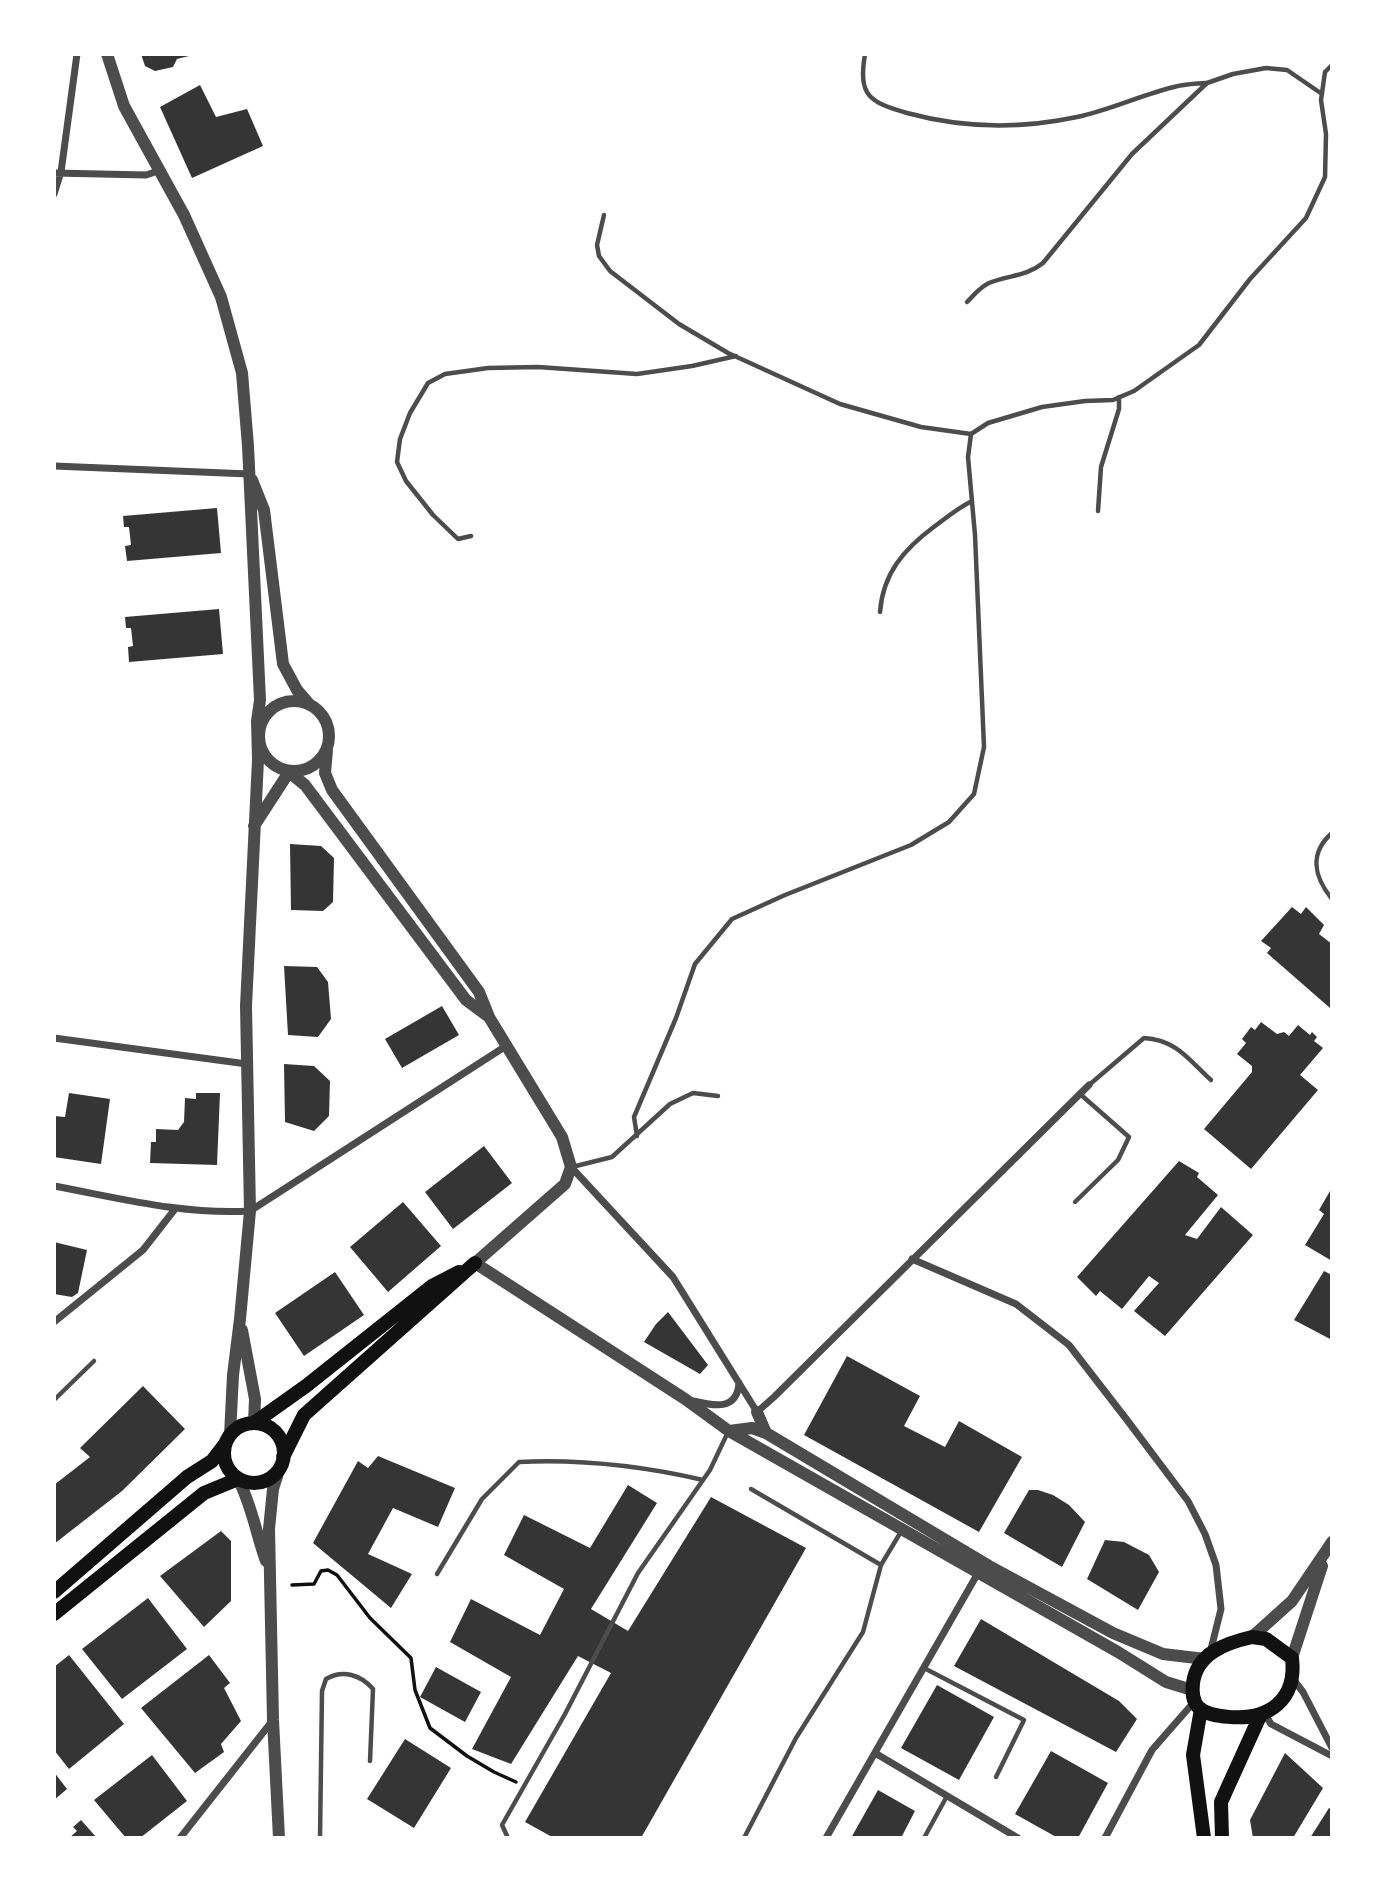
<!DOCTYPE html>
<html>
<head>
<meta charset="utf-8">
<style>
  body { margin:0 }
  #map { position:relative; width:1386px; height:1892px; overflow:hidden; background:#fff; font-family:"Source Serif 4",serif }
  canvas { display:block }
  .frame { position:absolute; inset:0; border:56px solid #fff; pointer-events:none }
</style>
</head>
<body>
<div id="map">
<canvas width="1386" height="1892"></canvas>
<div class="frame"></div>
</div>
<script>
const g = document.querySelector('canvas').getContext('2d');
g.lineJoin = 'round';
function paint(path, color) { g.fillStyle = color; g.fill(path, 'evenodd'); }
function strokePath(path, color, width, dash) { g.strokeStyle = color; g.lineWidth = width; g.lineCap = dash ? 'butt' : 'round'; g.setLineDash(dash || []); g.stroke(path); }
paint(new Path2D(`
  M141 54H193V55L177 59 173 67 155 71 145 66Z
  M200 85 216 117 247 109 263 146 192 178 160 107Z
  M217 508 221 553 127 561 125 546 131 545 129 527H124L123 516Z
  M219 609 223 654 129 662 128 647 133 646 131 628H126L125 617Z
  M290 844 321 846 334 858 333 902 323 911 291 910Z
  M1292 907 1301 914 1306 907 1324 925 1319 934 1332 944V1007L1330 1008 1267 953 1271 948 1261 941Z
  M284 966 317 967 328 982 331 1019 318 1037 288 1035Z
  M442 1006 459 1035 402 1068 385 1039Z
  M1261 1022 1277 1034 1284 1032 1289 1036 1298 1025 1310 1035 1312 1032 1317 1037 1314 1041 1323 1048 1300 1075 1318 1090 1251 1169 1204 1129 1252 1072V1066L1237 1054 1246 1043 1242 1039 1251 1027 1255 1030Z
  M284 1064 314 1066 330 1081 329 1116 314 1131 285 1122Z
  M69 1093 110 1099 101 1164 54 1157V1116L65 1117Z
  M196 1093H220L217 1165 150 1163 151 1142H156V1129L178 1130 184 1122 185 1098 196 1099Z
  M484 1146 512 1183 453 1229 425 1192Z
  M1179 1161 1199 1173 1197 1177 1218 1195 1185 1235 1197 1239 1221 1207 1253 1235 1165 1336 1134 1311 1159 1283 1149 1276 1122 1309 1100 1291 1096 1296 1077 1277Z
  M1330 1191 1332 1192V1261L1305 1245 1324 1214 1319 1210Z
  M403 1202 441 1246 388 1292 350 1247Z
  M54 1242 87 1250 78 1293 72 1297 54 1294Z
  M1324 1271 1330 1274 1332 1272V1340L1294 1320Z
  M335 1272 364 1315 304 1356 275 1313Z
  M668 1312 708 1365 700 1374 644 1342 656 1324Z
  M847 1356 920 1396 904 1426 945 1447 959 1421 1022 1457 979 1532 804 1435Z
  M143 1386 185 1429 122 1491 54 1544V1485L90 1457 80 1448Z
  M378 1456 455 1488 438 1527 393 1508 368 1554 412 1574 391 1608 313 1543 358 1461 368 1468Z
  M628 1485 657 1503 591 1609 628 1631 711 1497 806 1548 641 1838H554L525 1822 611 1673 578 1656 511 1764 472 1749 511 1677 450 1642 471 1599 540 1635 564 1589 504 1555 524 1515 590 1548Z
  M1029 1490H1038L1053 1495 1069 1505 1085 1522 1062 1567 1004 1533Z
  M221 1531 231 1541V1601L204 1627 160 1576Z
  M1105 1540 1124 1542 1149 1555 1159 1572 1138 1610 1087 1579Z
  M148 1598 187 1649 122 1699 82 1649Z
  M981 1619 1119 1701 1137 1719 1116 1752 954 1666Z
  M69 1655 124 1724 69 1769 54 1750V1667Z
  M209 1655 230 1683 224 1688 241 1721 221 1744 224 1752 195 1773 141 1708Z
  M436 1667 481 1692 465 1722 420 1697Z
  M937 1685 994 1717 959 1780 901 1748Z
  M405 1739 451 1768 414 1828 367 1799Z
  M1051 1751 1108 1783 1078 1838H1058L1015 1814Z
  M1285 1753 1323 1788 1293 1838H1253L1250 1820Z
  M152 1755 187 1801 140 1838H126L94 1800Z
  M54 1772 67 1789 54 1800Z
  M878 1790 915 1811 901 1838H851Z
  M1329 1808 1332 1809V1838H1310Z
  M81 1820 97 1838H69L77 1831 73 1827Z`), '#353535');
strokePath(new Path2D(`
  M292 1585 314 1584 321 1571 328 1570 337 1575 370 1618 411 1658 415 1690 430 1728 467 1756 494 1772 516 1782`), '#111', 3.5);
strokePath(new Path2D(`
  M865 54C858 96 869 102 907 113 962 128 1021 129 1077 117 1110 110 1141 95 1174 87 1184 84 1195 84 1206 83
  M604 215 597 245 599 256 610 271 679 324 728 353 840 404 921 427 971 434
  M967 302C974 295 980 287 989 283 1008 275 1026 277 1043 263L1132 154 1207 83 1233 74 1266 68 1287 70 1322 94
  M1098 511 1101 467 1119 409V397
  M471 536 458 539 433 515 406 481 397 462 400 439 410 413 428 383 445 374 488 368 538 367 637 374 692 366 736 356
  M880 612C883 573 904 549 935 526 947 517 958 508 972 501
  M1332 833C1309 853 1314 877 1332 899
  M1089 1085 1144 1038C1176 1040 1188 1059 1211 1080
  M637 1136 634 1117 676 1018 695 964 732 919 785 895 911 845 949 822 974 794 984 747 975 535 968 457 971 434 988 423 1042 407 1085 401 1113 400 1134 391 1199 345 1250 279 1306 218 1325 177 1326 134 1321 100 1325 72 1332 65
  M572 1167 612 1157 670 1104 693 1093 718 1096
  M1075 1202 1118 1160 1129 1137 1080 1094
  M54 1400 94 1361
  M751 1489 881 1565
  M437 1574 482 1499 519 1462C582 1459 642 1466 703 1480
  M924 1668 1024 1720 996 1777
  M320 1838 322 1691 326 1679C343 1669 361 1675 373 1689L370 1761
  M508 1838 502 1825 565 1714 638 1573 710 1470 728 1432
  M744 1838 796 1738 863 1632 881 1565 902 1530
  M924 1838 947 1796`), '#4c4c4c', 4.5);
strokePath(new Path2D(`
  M54 173 146 175 161 170
  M54 194 61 172 77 54
  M54 466 249 474
  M54 1038 247 1064
  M571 1167 673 1277 757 1412 774 1397 1089 1085
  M54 1186C119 1198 183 1215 250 1211L506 1046
  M912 1259 1016 1304 1069 1345 1127 1420 1188 1501 1205 1534 1216 1565 1221 1609 1210 1653
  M54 1322 143 1250 175 1209
  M693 1401C714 1406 737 1411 739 1383
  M1293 1679 1303 1692 1332 1748
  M1264 1713 1271 1724 1332 1756
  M875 1753 1018 1838
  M180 1838 273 1720
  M826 1838 978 1573
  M1105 1838 1152 1750 1194 1702`), '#4c4c4c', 7);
strokePath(new Path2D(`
  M107 54 124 106 184 215 221 297 242 373 248 446 260 700 257 721 258 760 246 1006 250 1211 240 1319 233 1375 230 1435
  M252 480 264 510 283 664 297 690 309 704
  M259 736a35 35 0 1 1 70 0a35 35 0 1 1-70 0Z
  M254 826 289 772 305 785 466 1000 489 1017 479 992 332 790 325 773 327 750
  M489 1017 562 1137 571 1167 565 1184 475 1263 685 1399 729 1431 1118 1652 1166 1682 1192 1690
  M242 1330 255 1399 254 1423
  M757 1412 766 1433
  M729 1431 752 1428 766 1433 989 1566 1113 1633 1163 1654 1205 1659
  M238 1479C252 1505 256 1534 266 1561
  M1252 1637 1292 1601 1332 1542
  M1292 1658 1322 1566
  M279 1838 273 1720 269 1529 273 1489 280 1467`), '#4c4c4c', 12);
strokePath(new Path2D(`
  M254 1423 306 1386 432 1286 459 1272
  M224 1453a30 30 0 1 1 60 0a30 30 0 1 1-60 0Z
  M283 1457 304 1415 475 1263
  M54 1592 187 1477 212 1461 225 1444
  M54 1614 204 1493 238 1479
  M1252 1637 1266 1639 1292 1658C1297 1700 1269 1720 1230 1717 1220 1716 1207 1715 1199 1708 1192 1701 1192 1692 1193 1683 1197 1653 1226 1643 1252 1637Z
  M1201 1709 1193 1755 1204 1838
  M1222 1838 1221 1802 1260 1716`), '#111', 14);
</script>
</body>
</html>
